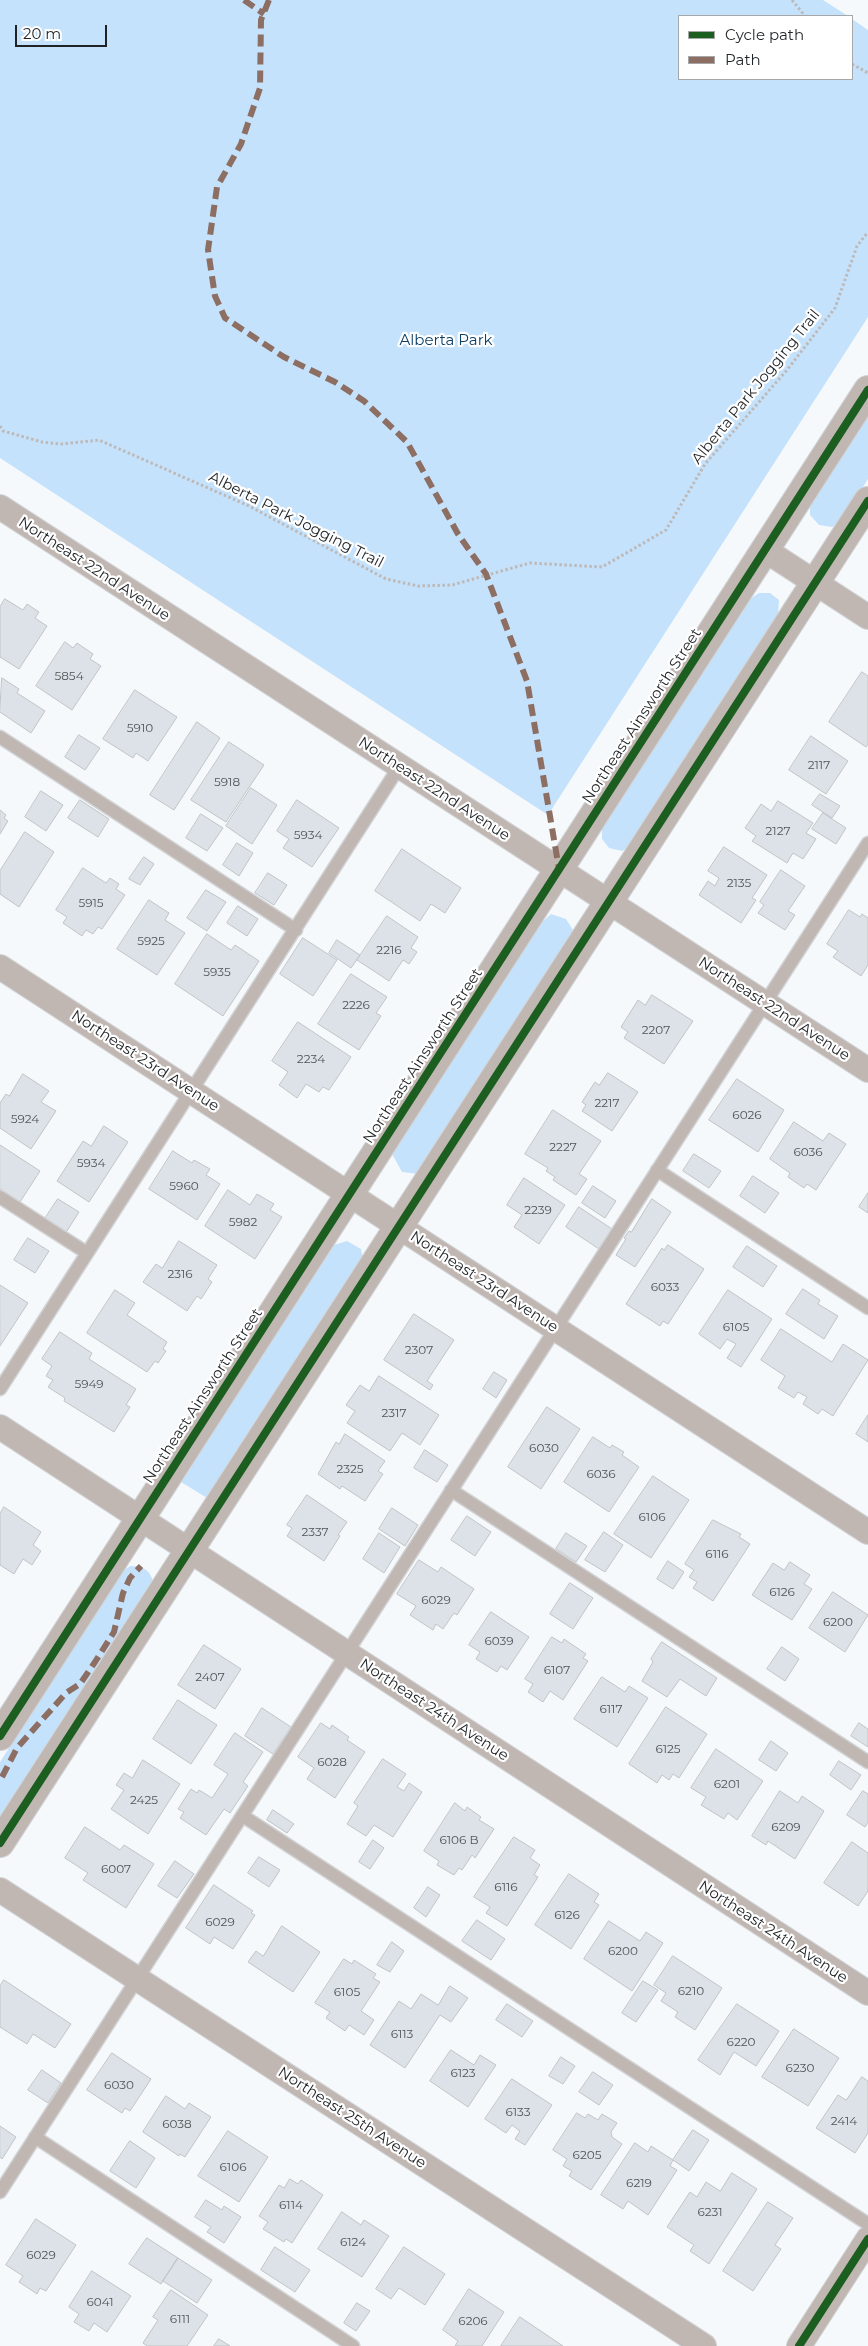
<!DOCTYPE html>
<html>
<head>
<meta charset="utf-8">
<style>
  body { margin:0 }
  #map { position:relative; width:868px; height:2346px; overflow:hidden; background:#f6f9fb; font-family:Montserrat,sans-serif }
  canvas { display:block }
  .legend { position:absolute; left:678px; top:15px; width:175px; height:65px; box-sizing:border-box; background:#fff; border:1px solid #a5a7a8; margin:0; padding:6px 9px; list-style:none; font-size:15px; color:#1f2326 }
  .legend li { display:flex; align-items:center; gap:10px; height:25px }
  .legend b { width:25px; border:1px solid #a5a7a8 }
  .scale { position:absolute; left:15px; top:25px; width:92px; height:22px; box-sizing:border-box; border:2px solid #1f2326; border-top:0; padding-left:6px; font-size:15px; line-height:18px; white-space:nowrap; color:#1f2326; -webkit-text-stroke:4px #fff; paint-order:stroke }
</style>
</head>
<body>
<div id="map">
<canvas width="868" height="2346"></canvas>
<ul class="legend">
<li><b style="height:6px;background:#1b5e20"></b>Cycle path</li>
<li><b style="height:6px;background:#8d6e63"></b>Path</li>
</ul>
<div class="scale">20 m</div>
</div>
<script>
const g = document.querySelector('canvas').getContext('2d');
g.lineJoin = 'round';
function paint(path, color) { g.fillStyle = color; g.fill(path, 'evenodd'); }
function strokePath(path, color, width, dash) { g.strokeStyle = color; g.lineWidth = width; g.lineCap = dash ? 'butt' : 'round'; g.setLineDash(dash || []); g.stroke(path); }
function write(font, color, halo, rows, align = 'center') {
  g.font = font + ' Montserrat,sans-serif'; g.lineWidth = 4.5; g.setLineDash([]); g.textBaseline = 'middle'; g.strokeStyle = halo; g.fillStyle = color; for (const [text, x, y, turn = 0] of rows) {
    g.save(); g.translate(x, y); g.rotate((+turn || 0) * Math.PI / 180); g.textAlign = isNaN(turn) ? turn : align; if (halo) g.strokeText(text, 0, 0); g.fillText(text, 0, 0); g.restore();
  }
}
paint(new Path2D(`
  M0 0H823L848 16H679V79H852V19L868 30V317L548 815 0 458Z
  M868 415V479L840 522 832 527 819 525 810 515V505Z
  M759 593H770L779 600 778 616 631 846 622 851 609 848 602 839V826L750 599Z
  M551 914 566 919 573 930 569 944 419 1174 402 1172 392 1154 539 925Z
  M347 1241 361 1249 364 1265 212 1501 181 1482 334 1245Z
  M130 1566C143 1566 149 1569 153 1581L0 1823V1762L123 1571Z`), '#c5e2fc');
const building = new Path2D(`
  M5 599 23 610 27 604 39 612 35 618 47 626 19 669 0 657V607Z
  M65 642 73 648 77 643 93 654 90 659 101 666 72 710 36 686Z
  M862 672 868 676V744L866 747 829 722Z
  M2 678 19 689 17 693 45 711 31 733 0 712Z
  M135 690 177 717 148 761 136 753 133 758 103 739Z
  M197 722 220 738 174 810 150 795Z
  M79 735 100 748 85 770 65 757Z
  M811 736 848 761 826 794 789 770Z
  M229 742 264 765 226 822 191 800Z
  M251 788 277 805 252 844 226 826Z
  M41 791 63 805 46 831 25 817Z
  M820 794 840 806 832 818 812 805Z
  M80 800 109 819 98 837 68 818Z
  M297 800 339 828 312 867 283 848 289 839 277 831Z
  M778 801 813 823 806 833 816 839 803 859 793 853 787 863 752 841 756 836 745 828 761 804 771 811Z
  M0 810 6 815 4 818 8 821 0 834Z
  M823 813 846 828 836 844 812 829Z
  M201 814 223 828 207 851 186 838Z
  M25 832 54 852 19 907 0 894V871Z
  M237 843 253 853 239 876 223 865Z
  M724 847 767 875 752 898 756 900 741 923 699 895 708 881 715 886 719 878 708 871Z
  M402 849 461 888 445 913 431 904 420 921 375 891Z
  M144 857 154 864 140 885 129 879Z
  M83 868 106 883 110 878 119 884 116 889 125 895 102 929 98 927 93 934 86 930 82 936 63 923 67 917 56 910Z
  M781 870 805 886 788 911 795 915 785 930 758 913 764 905 760 902Z
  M268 873 287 885 274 905 255 893Z
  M206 890 226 902 207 931 187 918Z
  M149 900 169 913 165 920 185 933 157 975 117 949Z
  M238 906 258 919 247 936 227 923Z
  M849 910 860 917 862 914 868 918V965L861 976 833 957 838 951 827 944Z
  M387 916 418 937 411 948 417 952 409 964 403 960 389 981 357 960Z
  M207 934 231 950 235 945 259 961 223 1016 175 984Z
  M303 938 337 960 313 996 280 974Z
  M337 940 360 955 351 968 329 953Z
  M351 974 387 997 376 1013 381 1016 359 1050 318 1024Z
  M652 995 693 1021 664 1064 624 1038 628 1032 621 1027 638 1000 645 1005Z
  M298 1022 351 1057 329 1090 323 1087 319 1092 306 1084 297 1098 279 1085 288 1072 272 1061Z
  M608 1073 638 1092 612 1131 582 1111 586 1105 582 1102 595 1082 599 1085Z
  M23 1074 49 1091 41 1102 56 1111 31 1149 0 1128V1103L6 1094 9 1096Z
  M737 1079 784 1110 758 1152 709 1120Z
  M553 1110 601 1141 579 1174 587 1179 576 1195 553 1180 555 1177 546 1171 548 1168 525 1154Z
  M794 1122 823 1141 829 1133 846 1144 816 1190 807 1184 804 1188 788 1177 790 1173 770 1159Z
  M104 1126 128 1142 89 1202 57 1181 83 1141 91 1146Z
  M0 1145 40 1171 20 1202 0 1189Z
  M173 1151 192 1163 194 1160 210 1169 206 1175 220 1184 197 1220 149 1189Z
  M694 1154 721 1171 709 1188 683 1171Z
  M753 1176 779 1193 765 1213 740 1196Z
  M524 1178 565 1205 539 1244 514 1227 522 1215 507 1205Z
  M593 1186 616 1201 605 1218 582 1203Z
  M228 1190 250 1205 257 1194 274 1204 270 1210 282 1217 255 1259 205 1226Z
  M868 1193V1213L859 1207Z
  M58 1199 79 1212 65 1234 44 1220Z
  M652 1199 671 1212 635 1267 616 1255 626 1239 624 1238 629 1231 631 1232Z
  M579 1207 612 1229 599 1249 566 1227Z
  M28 1238 49 1251 35 1273 14 1260Z
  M179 1241 217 1265 208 1279 212 1282 201 1299 197 1296 187 1311 143 1282 156 1264 162 1268Z
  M668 1245 704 1269 668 1324 663 1321 660 1326 626 1304 662 1248 664 1250Z
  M747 1246 777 1266 763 1287 733 1267Z
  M0 1285 28 1303 0 1346Z
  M803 1289 820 1300 818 1304 838 1316 824 1339 786 1314Z
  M115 1290 135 1303 127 1315 167 1342 163 1349 166 1351 158 1363 155 1361 147 1372 87 1333Z
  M728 1290 772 1319 741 1367 727 1358 736 1344 727 1339 720 1349 699 1334Z
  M414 1314 454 1340 427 1381 433 1385 430 1390 384 1360Z
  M781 1329 832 1362 843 1344 868 1360 833 1416 822 1409 818 1414 803 1404 807 1397 798 1392 794 1398 778 1388 785 1376 761 1360Z
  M60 1332 92 1353 89 1359 136 1389 126 1405 130 1407 114 1432 64 1401 65 1398 48 1387 53 1380 46 1376 52 1366 42 1359Z
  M494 1372 507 1380 496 1398 483 1389Z
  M379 1376 439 1415 420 1445 402 1433 390 1451 347 1423 355 1411 346 1405 360 1385 369 1391Z
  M547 1407 580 1429 541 1489 508 1467Z
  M868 1415V1442L856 1434Z
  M345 1434 385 1461 378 1471 383 1474 365 1501 342 1486 340 1489 318 1474 336 1442 339 1444Z
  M593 1437 610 1448 612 1445 624 1452 622 1455 639 1467 609 1512 564 1482Z
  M425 1450 448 1465 437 1482 414 1468Z
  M653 1476 689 1500 651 1558 614 1534Z
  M307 1495 347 1522 338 1535 340 1536 324 1561 287 1536 292 1528 287 1525Z
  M4 1507 41 1532 33 1545 41 1551 32 1565 23 1559 14 1574 0 1565V1514Z
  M392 1508 418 1525 405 1546 379 1529Z
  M467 1516 491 1532 475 1556 451 1540Z
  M713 1520 741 1534 739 1537 750 1544 713 1601 693 1588 697 1582 689 1577 694 1570 685 1564Z
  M604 1532 623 1545 605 1572 585 1560Z
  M379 1533 400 1547 384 1573 363 1559Z
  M566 1533 587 1546 576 1562 556 1549Z
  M419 1560 438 1572 441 1567 474 1589 457 1615 454 1613 443 1629 436 1624 433 1630 410 1615 416 1606 397 1594Z
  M668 1561 684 1572 673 1589 657 1579Z
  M790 1562 810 1575 804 1584 812 1589 792 1620 752 1595 773 1563 784 1570Z
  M570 1583 593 1598 573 1629 550 1614Z
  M833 1592 868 1615 845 1652 809 1628Z
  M491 1612 529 1637 507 1670 501 1666 497 1672 476 1659 480 1652 469 1645Z
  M552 1637 562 1643 564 1639 586 1654 583 1658 588 1661 563 1700 550 1691 543 1702 528 1692 533 1684 525 1679Z
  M662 1642 717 1678 706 1696 680 1679 667 1697 642 1681 653 1662 651 1659Z
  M204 1645 241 1669 215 1709 178 1685Z
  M782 1647 799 1659 785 1681 767 1669Z
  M602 1677 625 1692 629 1686 648 1698 617 1747 574 1719Z
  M178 1700 217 1725 191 1764 153 1739Z
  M666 1707 707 1734 679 1778 673 1774 669 1780 662 1775 657 1783 629 1764Z
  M262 1708 291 1727 273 1754 245 1736Z
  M321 1723 330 1729 332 1725 349 1737 347 1740 365 1752 335 1798 307 1779 314 1768 298 1757Z
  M859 1723 868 1729V1747L851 1736Z
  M235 1733 263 1752 243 1782 248 1786 230 1813 224 1809 206 1835 180 1818 184 1812 178 1809 191 1789 197 1793 199 1790 212 1798 228 1774 214 1765Z
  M771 1741 788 1753 776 1771 759 1760Z
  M716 1749 763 1781 737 1820 728 1813 724 1819 701 1805 706 1797 691 1788Z
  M383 1759 406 1774 397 1787 404 1791 409 1783 422 1792 393 1837 374 1825 366 1836 347 1824 358 1806 354 1803Z
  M143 1760 180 1784 148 1834 111 1809 124 1790 116 1785 124 1773 132 1778Z
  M839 1761 861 1775 851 1790 830 1775Z
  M780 1791 798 1803 802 1796 824 1811 795 1859 768 1841 766 1845 752 1836Z
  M863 1791 868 1794V1822L865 1827 847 1815Z
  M455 1803 465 1811 467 1807 481 1817 479 1820 494 1829 475 1858 472 1855 462 1870 459 1868 454 1875 437 1865 439 1861 424 1851Z
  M273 1810 294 1824 287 1833 267 1820Z
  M85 1827 120 1850 124 1845 154 1864 126 1908 83 1880 88 1873 65 1858Z
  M514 1837 535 1850 530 1858 540 1865 534 1875 538 1877 507 1926 486 1913 490 1907 474 1897Z
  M373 1840 384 1848 370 1869 359 1862Z
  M852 1842 868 1853V1891L858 1906 824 1883Z
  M259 1857 280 1870 269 1887 248 1873Z
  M175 1861 194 1874 177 1898 158 1886Z
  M569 1874 599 1894 594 1902 599 1905 571 1949 535 1925Z
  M214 1885 253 1911 251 1913 255 1915 233 1949 214 1937 210 1944 186 1928Z
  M428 1887 440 1895 426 1917 414 1908Z
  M477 1920 505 1939 491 1960 462 1941Z
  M609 1921 640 1941 646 1932 663 1943 632 1991 584 1959Z
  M282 1926 320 1952 293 1992 248 1962 256 1951 263 1956Z
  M392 1942 404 1951 390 1972 377 1965Z
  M673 1956 722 1988 695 2030 675 2017 678 2012 661 2001 666 1993 654 1985Z
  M344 1959 352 1964 354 1960 376 1974 373 1978 380 1982 361 2011 374 2020 364 2035 349 2025 345 2031 326 2018 330 2012 315 2003Z
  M4 1980 71 2024 55 2048 33 2034 27 2044 0 2027V1986Z
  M643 1981 658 1990 636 2022 622 2013Z
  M450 1986 468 1998 451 2022 440 2015 405 2068 370 2045 399 2001 411 2009 421 1994 438 2005Z
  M507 2004 533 2021 522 2037 496 2020Z
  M737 2004 779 2031 756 2066 734 2052 720 2075 698 2060Z
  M794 2029 839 2058 808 2106 762 2077Z
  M451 2050 474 2065 480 2055 496 2065 468 2107 430 2081Z
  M112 2053 151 2079 130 2111 125 2108 122 2113 87 2090Z
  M561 2057 575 2066 563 2084 549 2076Z
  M42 2070 61 2083 48 2103 28 2090Z
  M593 2072 613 2085 599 2105 579 2092Z
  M862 2077 868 2081V2133L855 2153 816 2128 838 2095 846 2100Z
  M512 2079 552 2105 525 2145 515 2139 520 2131 512 2125 506 2133 485 2119Z
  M166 2096 185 2109 189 2103 211 2117 185 2157 180 2154 179 2156 143 2132Z
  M577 2113 585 2118 588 2114 598 2120 602 2114 617 2123 611 2132 612 2137 622 2144 591 2190 569 2176 572 2171 563 2166 567 2159 553 2150Z
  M0 2126 16 2137 2 2159 0 2157Z
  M693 2130 709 2140 689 2171 673 2160Z
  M228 2131 268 2157 239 2202 198 2176Z
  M130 2141 155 2158 136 2188 110 2171Z
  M635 2143 648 2152 651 2146 673 2160 670 2166 677 2170 648 2215 628 2201 623 2209 601 2195Z
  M732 2173 757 2189 709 2264 690 2251 694 2245 667 2227 690 2192 697 2197 706 2182 720 2191Z
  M290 2179 298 2184 301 2180 323 2195 292 2243 286 2239 284 2242 263 2229 268 2222 259 2216 279 2185 284 2188Z
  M206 2200 222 2210 224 2206 241 2217 224 2243 207 2232 211 2227 195 2217Z
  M768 2202 793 2218 775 2245 781 2249 753 2291 723 2271Z
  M342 2212 361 2225 364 2220 389 2236 362 2277 318 2249Z
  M36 2219 76 2245 46 2291 40 2288 37 2294 19 2282 23 2276 6 2265Z
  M147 2238 178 2258 161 2284 129 2264Z
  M275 2247 310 2270 295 2292 261 2270Z
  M404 2247 445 2274 425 2305 399 2288 391 2299 376 2289Z
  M178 2258 212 2280 197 2303 163 2281Z
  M92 2271 131 2296 107 2332 94 2323 89 2331 74 2322 79 2314 69 2307Z
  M469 2289 504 2312 482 2346H455L458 2341 443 2330Z
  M171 2290 208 2315 187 2346H147L143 2343 158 2320 153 2317Z
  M357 2303 370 2311 356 2331 344 2323Z
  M520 2317 563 2346H501Z
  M219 2339 230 2346H214Z`);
paint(building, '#dce2e7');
strokePath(building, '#c1c4c7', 1);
const service = new Path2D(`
  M0 737 296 930
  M657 1170 868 1308
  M0 1197 87 1253
  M0 1389 399 767
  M451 1490 868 1762
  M243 1816 868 2224
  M35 2137 353 2346
  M0 2192 868 843`);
const minor = new Path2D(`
  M0 507 868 1070
  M765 550 868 617
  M0 967 868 1532
  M0 1427 868 1993
  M0 1890 704 2346
  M799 2346 868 2239`);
const tertiary = new Path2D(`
  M0 1736 868 390
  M0 1843 868 501`);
strokePath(service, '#d0d2d4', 15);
strokePath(minor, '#d0d2d4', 26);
strokePath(tertiary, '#d0d2d4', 30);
strokePath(new Path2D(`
  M792 0 805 16
  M852 64 868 73
  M0 426 3 431 42 442 61 444 99 440 249 506 386 579 418 586 452 585 530 563 602 567 666 530 705 464 787 370 835 308 857 246 868 232`), '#bdb9b8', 3, [2.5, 2.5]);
strokePath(service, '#c0b6b2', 12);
strokePath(minor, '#c0b6b2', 24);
strokePath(tertiary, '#c0b6b2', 28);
strokePath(new Path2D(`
  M244 0 264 14
  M269 0 261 20 260 88 241 144 217 187 208 250 215 296 225 318 284 357 335 382 364 401 407 442 458 534 486 574 527 681 559 869
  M2 1777 17 1748 66 1693 80 1684 95 1662 114 1632 123 1593 130 1578 141 1566`), '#8d6e63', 6, [12, 6]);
strokePath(new Path2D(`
  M0 1736 868 390
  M0 1843 868 501
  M799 2346 868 2239`), '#1b5e20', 8);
write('12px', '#505558', null, [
  ["5854",69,676],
  ["5910",140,728],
  ["2117",819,765],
  ["5918",227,782],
  ["2127",778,831],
  ["5934",308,835],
  ["2135",739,883],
  ["5915",91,903],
  ["5925",151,941],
  ["2216",389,950],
  ["5935",217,972],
  ["2226",356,1005],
  ["2207",656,1030],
  ["2234",311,1059],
  ["2217",607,1103],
  ["6026",747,1115],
  ["5924",25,1119],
  ["2227",563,1147],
  ["6036",808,1152],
  ["5934",91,1163],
  ["5960",184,1186],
  ["2239",538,1210],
  ["5982",243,1222],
  ["2316",180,1274],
  ["6033",665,1287],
  ["6105",736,1327],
  ["2307",419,1350],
  ["5949",89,1384],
  ["2317",394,1413],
  ["6030",544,1448],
  ["2325",350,1469],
  ["6036",601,1474],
  ["6106",652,1517],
  ["2337",315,1532],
  ["6116",717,1554],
  ["6126",782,1592],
  ["6029",436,1600],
  ["6200",838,1622],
  ["6039",499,1641],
  ["6107",557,1670],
  ["2407",210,1677],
  ["6117",611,1709],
  ["6125",668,1749],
  ["6028",332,1762],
  ["6201",727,1784],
  ["2425",144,1800],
  ["6209",786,1827],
  ["6106 B",459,1840],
  ["6007",116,1869],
  ["6116",506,1887],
  ["6126",567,1915],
  ["6029",220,1922],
  ["6200",623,1951],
  ["6210",691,1991],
  ["6105",347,1992],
  ["6113",402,2034],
  ["6220",741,2042],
  ["6230",800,2068],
  ["6123",463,2073],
  ["6030",119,2085],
  ["6133",518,2112],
  ["2414",844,2121],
  ["6038",177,2124],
  ["6205",587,2155],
  ["6106",233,2167],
  ["6219",639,2183],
  ["6114",291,2205],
  ["6231",710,2212],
  ["6124",353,2242],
  ["6029",41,2255],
  ["6041",100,2302],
  ["6111",180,2319],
  ["6206",473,2321]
]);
write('15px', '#0e4065', '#fff', [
  ["Alberta Park",446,341]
]);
write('15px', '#1f2326', '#fff', [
  ["Alberta Park Jogging Trail",756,387,-51],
  ["Alberta Park Jogging Trail",296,520,27],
  ["Northeast 22nd Avenue",94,569,33],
  ["Northeast Ainsworth Street",642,716,-57],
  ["Northeast 22nd Avenue",434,789,33],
  ["Northeast 22nd Avenue",774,1009,33],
  ["Northeast Ainsworth Street",423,1056,-57],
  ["Northeast 23rd Avenue",145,1061,33],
  ["Northeast 23rd Avenue",484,1282,33],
  ["Northeast Ainsworth Street",203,1396,-57],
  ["Northeast 24th Avenue",434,1710,33],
  ["Northeast 24th Avenue",773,1932,33],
  ["Northeast 25th Avenue",352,2118,33]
]);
</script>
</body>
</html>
